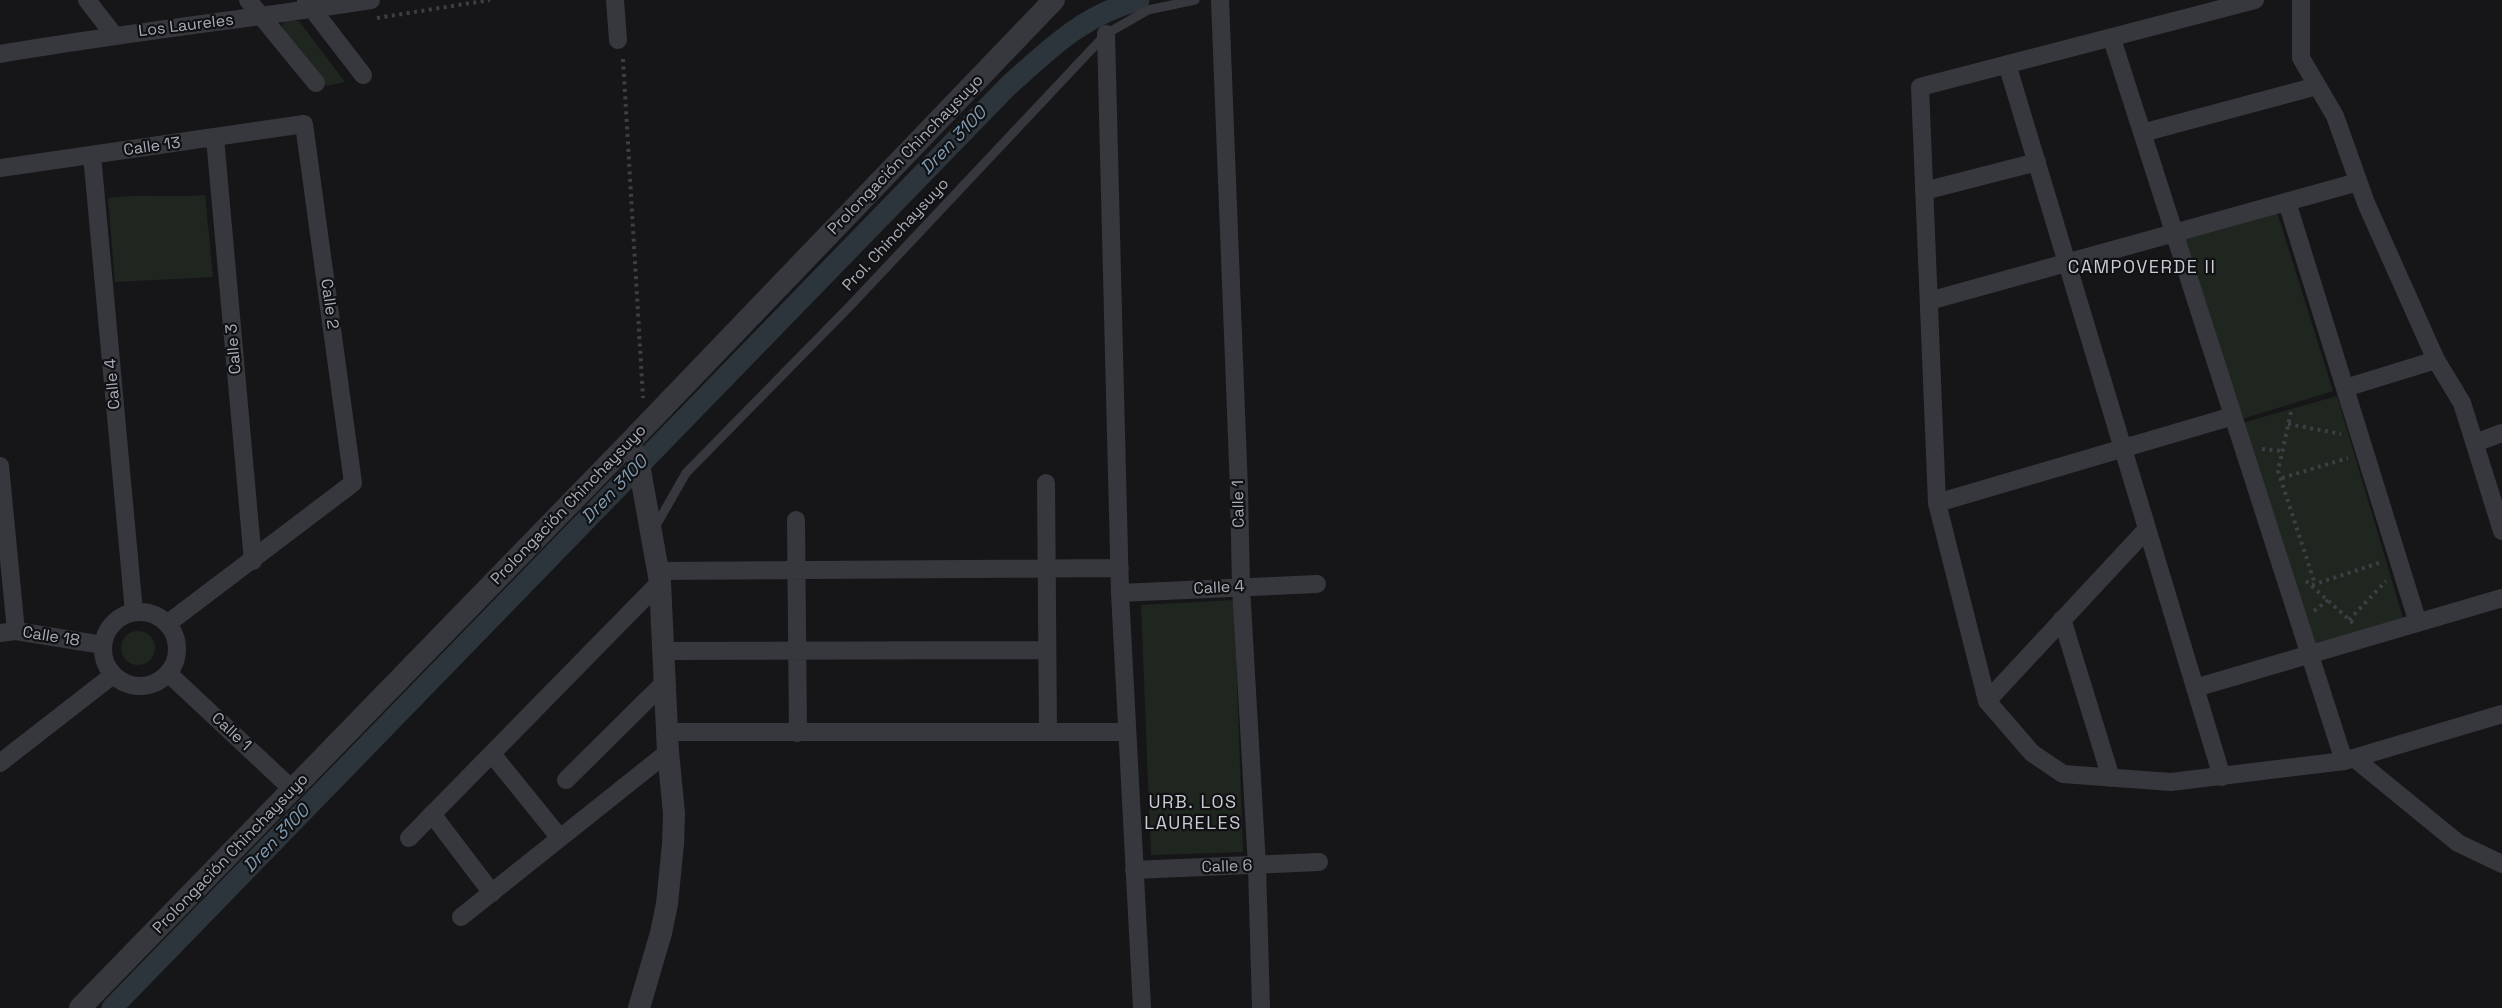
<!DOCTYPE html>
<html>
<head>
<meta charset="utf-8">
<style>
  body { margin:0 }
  canvas { display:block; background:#161618 }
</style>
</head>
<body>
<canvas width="2502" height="1008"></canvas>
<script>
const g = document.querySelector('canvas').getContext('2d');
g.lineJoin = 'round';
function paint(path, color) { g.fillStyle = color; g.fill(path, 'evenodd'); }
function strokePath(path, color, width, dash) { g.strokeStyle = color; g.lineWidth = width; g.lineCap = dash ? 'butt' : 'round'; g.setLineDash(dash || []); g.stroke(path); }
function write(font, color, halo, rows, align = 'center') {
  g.font = font + ' "Space Grotesk",sans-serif'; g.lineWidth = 4.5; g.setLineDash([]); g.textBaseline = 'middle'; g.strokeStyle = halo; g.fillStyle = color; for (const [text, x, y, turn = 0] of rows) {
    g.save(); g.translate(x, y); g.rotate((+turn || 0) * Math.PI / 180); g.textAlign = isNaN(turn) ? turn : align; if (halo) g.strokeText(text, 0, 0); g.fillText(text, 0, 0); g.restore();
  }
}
paint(new Path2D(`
  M289 20 299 21 345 82 326 86 282 32V24Z
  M205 195 213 277 115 282 108 198C140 193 173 198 205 195Z
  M2277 212 2333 391 2242 419 2183 238Z
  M2337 396 2403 618 2312 644 2242 423Z
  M1234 600 1243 852 1151 855 1141 605Z
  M121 648a17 17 0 1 1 34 0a17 17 0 1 1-34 0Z`), '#1e261f');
strokePath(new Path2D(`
  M112 1008 1009 85C1051 48 1083 15 1139 0`), '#2c353c', 21);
strokePath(new Path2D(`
  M377 18 490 0
  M623 59 643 398
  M2291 412 2278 471 2315 584
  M2288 424 2341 434
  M2262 449 2283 451
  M2282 478 2348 458
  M2306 581 2354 624
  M2312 585 2382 562
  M2314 611 2328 600
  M2349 620 2386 581`), '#3d3f44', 4, [3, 4.5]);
strokePath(new Path2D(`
  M654 529 686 473 850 306 1106 34 1148 10 1195 0`), '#37383d', 9);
strokePath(new Path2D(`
  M87 0 114 35
  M248 0 316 83
  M615 0 618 40
  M1220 0 1239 489 1241 587 1257 866 1261 1008
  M2255 0 1920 87 1937 503 1987 701 2032 753 2063 774 2171 782 2344 761 2502 714
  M2301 0V58L2335 116 2366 203 2436 360 2462 403 2502 531
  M306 1 363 75
  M1106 34 1120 593 1142 1008
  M2112 39 2344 761
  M0 54C123 33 248 19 371 0
  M2007 64 2222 777
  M2142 133 2317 86
  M215 138 253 561
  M92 155 134 612
  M0 168 304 124 353 483 167 624
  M1924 191 2037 162
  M2287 202 2418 623
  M1929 301 2358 182
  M2345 388 2436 360
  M2475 443 2502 433
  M0 466 16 631
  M1046 483 1048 732
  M1937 503 2233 416
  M796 520 798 733
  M658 571 1120 568
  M1120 593 1317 584
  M103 649a37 37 0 1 1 74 0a37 37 0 1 1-74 0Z
  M2062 619 2111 778
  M0 633 16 631 103 645
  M663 651 1047 650
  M168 673 293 790
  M2195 688 2502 598
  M1987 701 2147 529
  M667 732H1127
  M492 754 560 838
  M2354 758 2458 843 2502 864
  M0 763 113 675
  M566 780 665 682
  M432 814 492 893
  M409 838 660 582
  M1134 870 1319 862
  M461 917 668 752`), '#37383d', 18);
strokePath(new Path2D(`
  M628 444 638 459 660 582 668 752 674 813 673 844 667 904 661 933 639 1008
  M80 1008 628 444 1054 0`), '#37383d', 22);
write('16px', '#a8adb8', '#111113', [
  ["Los Laureles",186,26,-7],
  ["Calle 13",152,147,-8],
  ["Prolongación Chinchaysuyo",906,155,-46],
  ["Prol. Chinchaysuyo",896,235,-47],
  ["Calle 2",329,304,82],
  ["Calle 3",234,349,-95],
  ["Calle 4",113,384,-95],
  ["Calle 1",1239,504,-91],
  ["Prolongación Chinchaysuyo",569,505,-46],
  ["Calle 4",1219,588,-3],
  ["Calle 18",51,637,9],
  ["Calle 1",231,732,43],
  ["Prolongación Chinchaysuyo",231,854,-46],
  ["Calle 6",1227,867,-2]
]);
write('italic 18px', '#7f9bb3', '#111113', [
  ["Dren 3100",954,141,-46],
  ["Dren 3100",615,490,-46],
  ["Dren 3100",277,839,-46]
]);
g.letterSpacing = '1.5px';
write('18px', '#c9ccd4', '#111113', [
  ["CAMPOVERDE II",2142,268],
  ["URB. LOS",1193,803],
  ["LAURELES",1193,824]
]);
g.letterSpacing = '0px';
</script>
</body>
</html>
